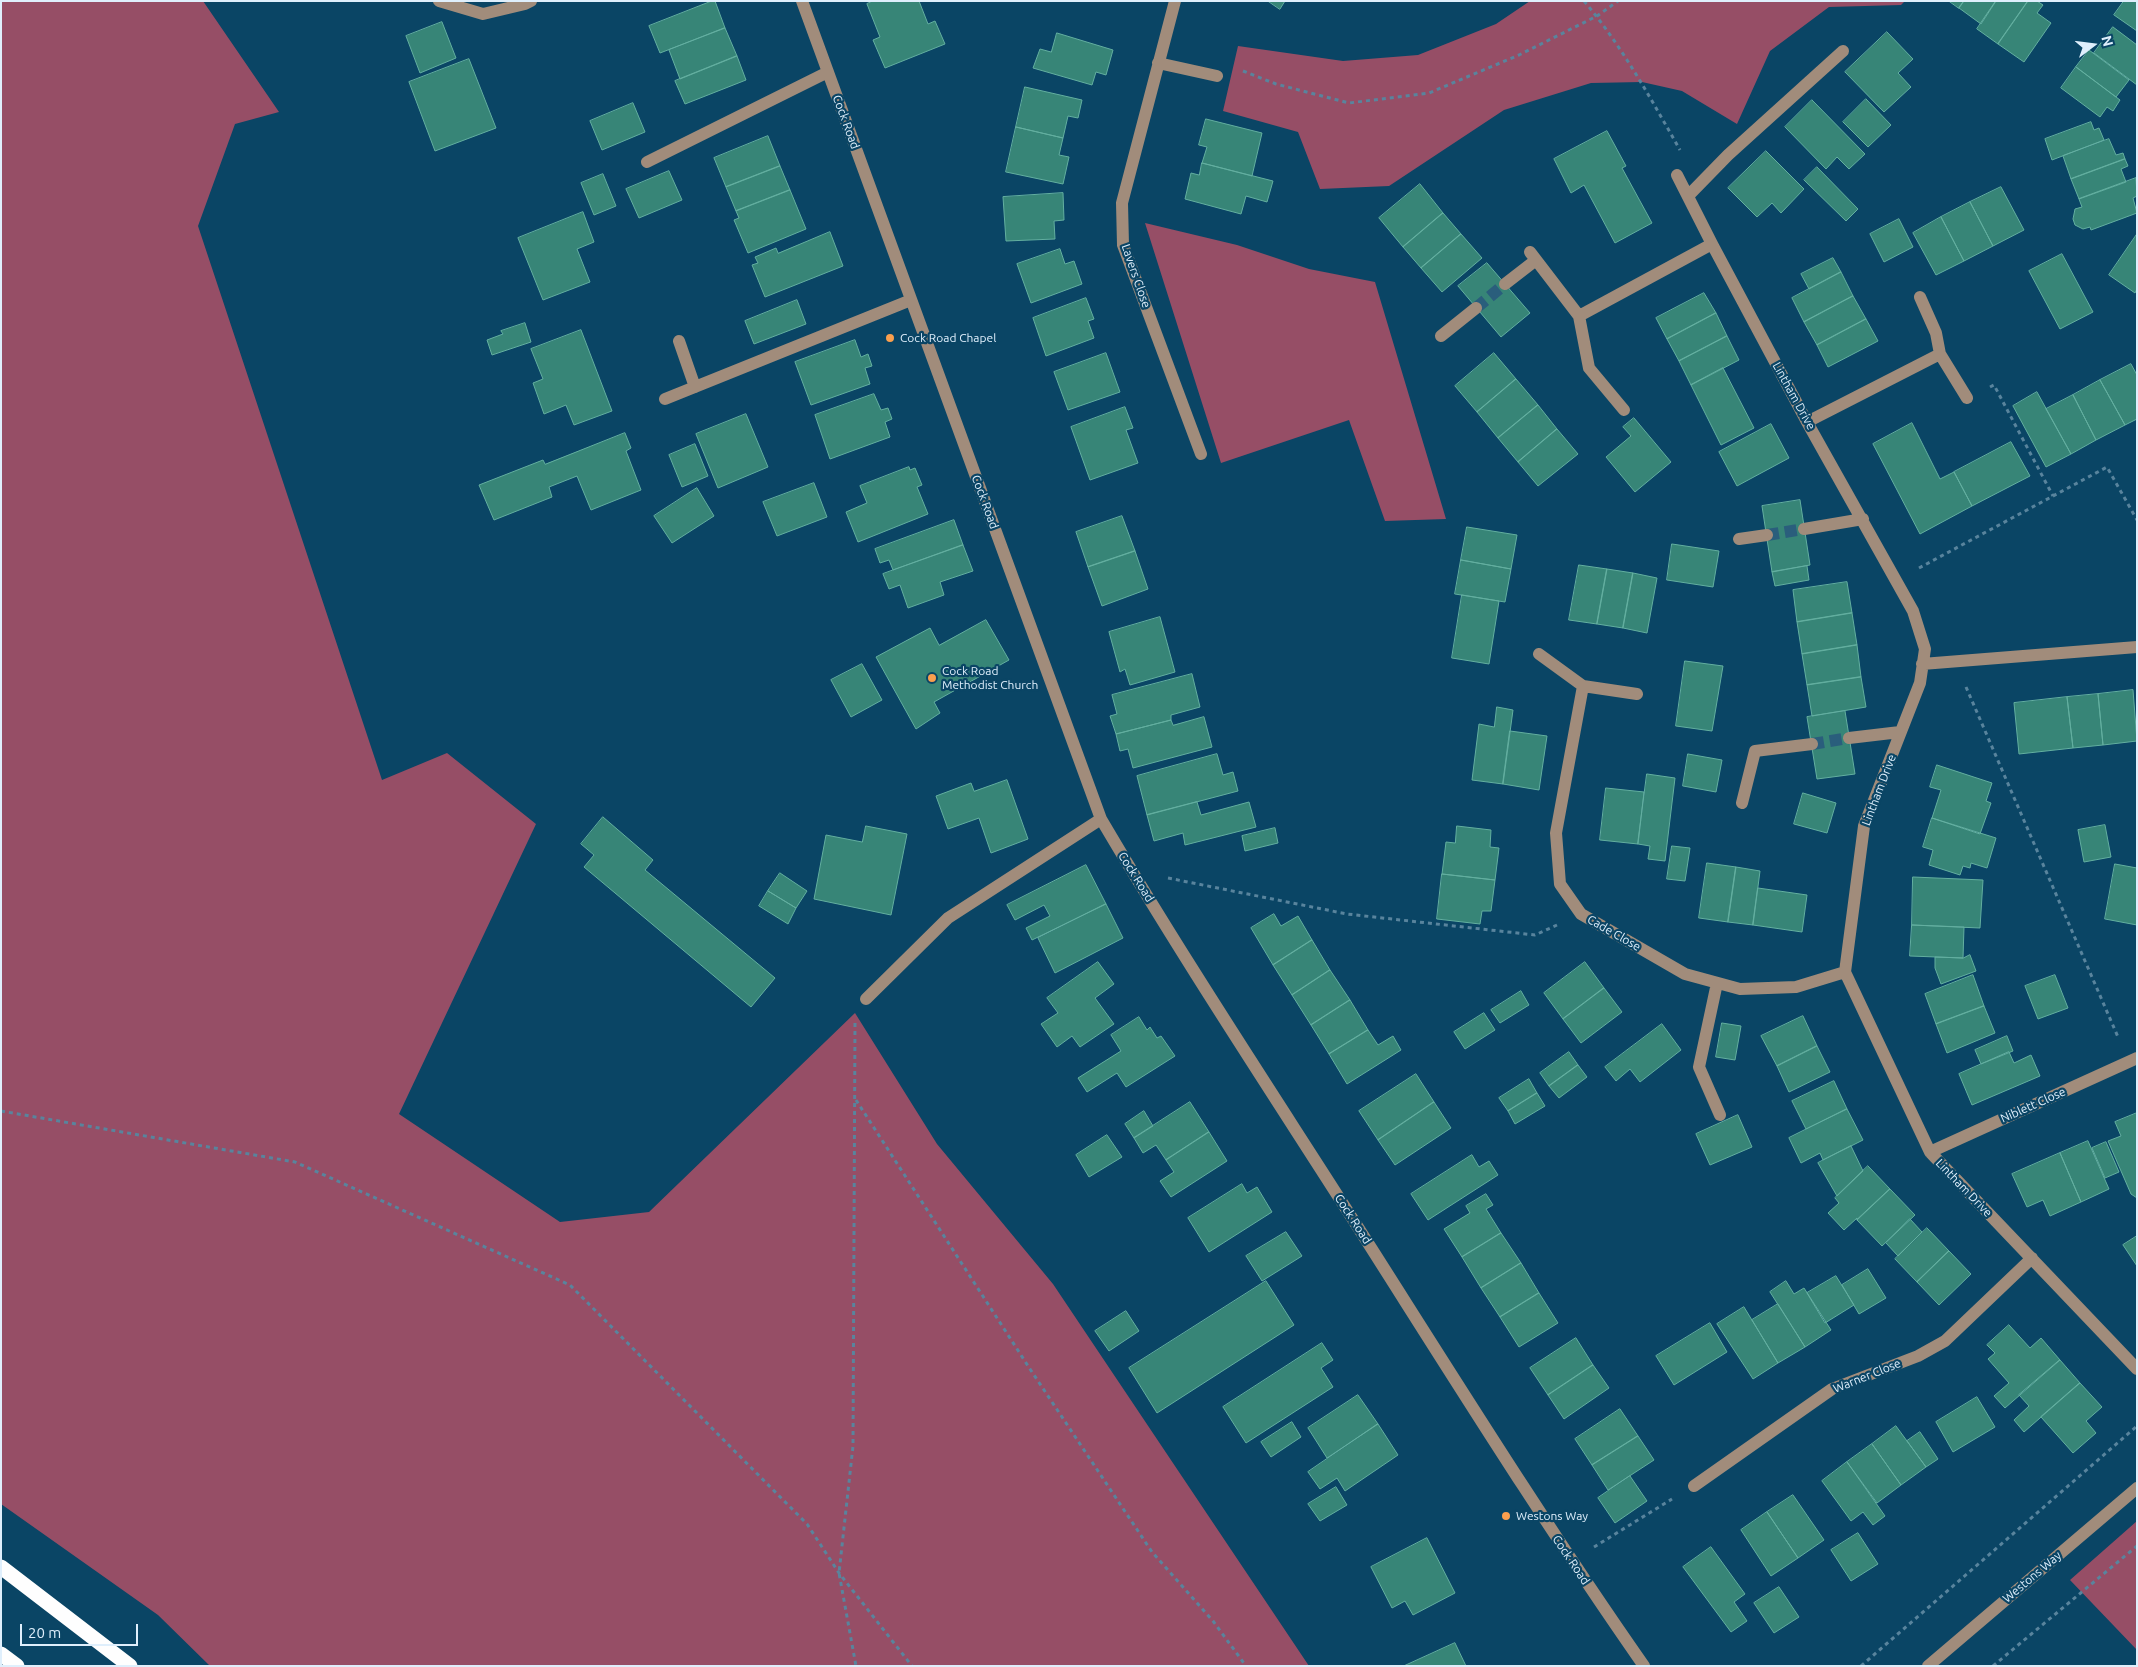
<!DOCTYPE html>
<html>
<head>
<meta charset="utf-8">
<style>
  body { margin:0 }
  #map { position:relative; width:2138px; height:1667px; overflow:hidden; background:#0a4565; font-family:Ubuntu,sans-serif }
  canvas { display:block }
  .frame { position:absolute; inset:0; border:2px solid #dfeffc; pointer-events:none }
  .north { position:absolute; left:2068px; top:20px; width:50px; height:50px; -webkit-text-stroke:4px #0a4565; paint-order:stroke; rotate:75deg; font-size:14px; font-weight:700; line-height:20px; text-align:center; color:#dfeffc }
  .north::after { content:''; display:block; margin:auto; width:18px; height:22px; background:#dfeffc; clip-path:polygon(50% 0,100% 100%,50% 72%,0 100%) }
  .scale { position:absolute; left:20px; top:1624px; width:118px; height:22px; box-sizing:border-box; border:2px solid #dfeffc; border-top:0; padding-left:6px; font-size:15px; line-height:18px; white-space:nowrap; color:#dfeffc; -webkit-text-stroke:4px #0a4565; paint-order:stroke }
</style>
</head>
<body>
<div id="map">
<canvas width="2138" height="1667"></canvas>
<div class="frame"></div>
<div class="north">N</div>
<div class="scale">20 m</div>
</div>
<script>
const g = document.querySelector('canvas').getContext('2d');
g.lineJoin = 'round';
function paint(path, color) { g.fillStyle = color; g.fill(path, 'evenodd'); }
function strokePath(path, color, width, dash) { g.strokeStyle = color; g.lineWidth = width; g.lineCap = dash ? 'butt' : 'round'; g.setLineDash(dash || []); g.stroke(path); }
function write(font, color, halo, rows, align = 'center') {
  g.font = font + ' Ubuntu,sans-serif'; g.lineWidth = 4.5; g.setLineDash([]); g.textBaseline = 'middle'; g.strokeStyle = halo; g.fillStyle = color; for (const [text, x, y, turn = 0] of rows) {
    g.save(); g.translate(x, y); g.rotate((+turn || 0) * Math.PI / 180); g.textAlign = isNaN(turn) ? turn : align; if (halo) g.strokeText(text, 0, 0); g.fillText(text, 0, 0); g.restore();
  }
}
paint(new Path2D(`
  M1 1H203L279 112 235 124 198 226 382 780 447 753 536 824 399 1114 560 1222 649 1212 855 1013 937 1144 1053 1284 1309 1666H210L158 1615 1 1504Z
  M1530 1H1905L1901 5 1829 7 1770 51 1737 124 1682 91 1642 82 1591 83 1504 110 1389 186 1320 189 1298 132 1223 111 1238 46 1343 61 1418 55 1496 24Z
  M1145 223 1237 245 1309 269 1375 282 1446 519 1385 521 1349 420 1221 463Z
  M2137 1521V1650L2070 1580Z`), '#964e66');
const building = new Path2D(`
  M712 1H715L725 28 660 53 649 26Z
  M873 1H919L928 24 935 21 945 44 885 68 873 40 880 37 867 4Z
  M1268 1H1285L1280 9Z
  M1949 1H1964L1959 8Z
  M1964 1H1996L1981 24 1959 8Z
  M1996 1H2028L1998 44 1977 29Z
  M2028 1H2037L2043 5 2037 13 2051 23 2024 62 1998 44Z
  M2124 1H2137V31L2114 15Z
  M442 22 456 58 420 73 406 36Z
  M2113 27 2137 45V85L2094 53Z
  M725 28 737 56 680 79 669 50Z
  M1887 32 1913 59 1898 73 1911 87 1884 112 1845 72Z
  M1057 33 1113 50 1106 75 1096 72 1092 85 1033 68 1040 49 1051 52Z
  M2089 50 2129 80 2116 97 2076 67Z
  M737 56 746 80 685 104 675 81Z
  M469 59 496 128 435 151 409 82Z
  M2076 67 2120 100 2113 111 2107 107 2100 117 2061 88Z
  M1025 87 1082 100 1078 118 1068 116 1063 138 1016 127Z
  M1866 99 1891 125 1868 147 1843 122Z
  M1812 100 1865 154 1849 169 1837 157 1826 169 1785 127Z
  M633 103 645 132 602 150 590 121Z
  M1206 119 1262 133 1252 176 1202 163 1207 147 1199 145Z
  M2091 122 2094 130 2099 128 2104 140 2052 160 2045 139Z
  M1016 127 1063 138 1059 155 1069 157 1063 184 1006 172Z
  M1607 131 1626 166 1622 168 1652 223 1615 243 1584 185 1571 193 1554 159Z
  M768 136 780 166 726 187 714 158Z
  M2109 139 2116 155 2123 153 2125 159 2071 179 2063 156Z
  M1766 151 1804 189 1781 213 1772 203 1757 217 1728 188Z
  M2125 159 2128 166 2121 169 2126 182 2079 199 2071 179Z
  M1202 163 1273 181 1267 202 1246 196 1241 214 1185 199 1191 173 1199 175Z
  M780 166 790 190 736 211 726 187Z
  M1817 167 1858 209 1846 221 1804 180Z
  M669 171 682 200 639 218 626 189Z
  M603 174 616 206 594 215 581 183Z
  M2136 178 2137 196 2133 198 2137 213 2091 230 2090 227 2083 229 2075 225 2073 219 2075 209 2082 207 2079 199Z
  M1420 184 1443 213 1403 247 1379 218Z
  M2001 187 2024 230 1993 246 1970 202Z
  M790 190 806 229 748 253 734 220 739 218 736 211Z
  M1063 193 1064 220 1054 221 1055 239 1006 241 1003 197Z
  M1970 202 1993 246 1964 261 1941 217Z
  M583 212 594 242 577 249 590 282 543 300 518 238Z
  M1443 213 1461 234 1421 268 1403 247Z
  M1941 217 1964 261 1936 275 1913 233Z
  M1899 219 1913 247 1884 262 1870 234Z
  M830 232 843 266 765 297 752 265 758 263 755 257 776 248 778 253Z
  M1461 234 1482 258 1442 292 1421 268Z
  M2137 234V289L2135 293 2109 275Z
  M1060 249 1065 264 1074 261 1082 284 1031 303 1017 264Z
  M2062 254 2093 312 2060 329 2029 271Z
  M1833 258 1841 272 1809 289 1801 274Z
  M1487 263 1530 313 1501 337 1458 286Z
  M1841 272 1853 296 1804 322 1792 298Z
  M1704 293 1716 313 1667 339 1656 318Z
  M1853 296 1866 319 1817 345 1804 322Z
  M1086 298 1094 319 1088 321 1094 338 1046 356 1033 318Z
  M797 300 806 324 754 344 745 321Z
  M1716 313 1727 336 1679 361 1667 339Z
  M1866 319 1878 341 1828 367 1817 345Z
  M525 323 531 342 492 355 487 340 503 334 501 331Z
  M581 330 612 411 574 425 566 405 544 414 533 383 543 379 531 349Z
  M1727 336 1739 360 1691 385 1679 361Z
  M855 340 861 357 868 354 872 366 865 368 870 384 811 405 795 362Z
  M1106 353 1120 392 1068 410 1054 372Z
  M1494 353 1516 379 1477 412 1455 386Z
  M2131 364 2137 375V419L2125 425 2100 380Z
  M1723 368 1754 428 1721 445 1691 385Z
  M1516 379 1538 405 1498 438 1477 412Z
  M2100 380 2125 425 2096 440 2073 395Z
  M2037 392 2071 454 2046 467 2013 406Z
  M874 394 881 410 888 408 892 419 885 422 890 437 830 459 815 415Z
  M2073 395 2096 440 2071 454 2046 409Z
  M1538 405 1557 429 1518 462 1498 438Z
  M1125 407 1133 428 1126 430 1138 463 1090 480 1071 427Z
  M746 414 768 467 718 488 696 434Z
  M1634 418 1671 462 1635 492 1606 457 1631 436 1623 427Z
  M1912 423 1940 479 1954 472 1972 506 1920 534 1873 444Z
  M1771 424 1789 458 1737 486 1719 452Z
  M1557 429 1578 454 1538 486 1518 462Z
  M625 433 631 448 626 451 641 490 591 510 577 476 549 487 552 497 494 520 479 485 543 460 545 464Z
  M2011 442 2030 476 1972 506 1954 472Z
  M695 444 708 476 682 487 669 455Z
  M909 467 910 470 915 468 922 485 917 487 928 514 858 542 846 512 867 503 860 486Z
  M814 483 827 517 777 536 763 502Z
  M697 488 714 516 672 543 654 516Z
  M1800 500 1810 565 1772 572 1762 506Z
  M1122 516 1135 551 1088 567 1076 532Z
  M954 520 963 545 893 570 889 560 880 563 875 549Z
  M1467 527 1517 535 1511 569 1461 560Z
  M1672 544 1719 551 1713 587 1667 580Z
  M963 545 973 571 940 582 944 595 908 608 900 585 889 589 883 574Z
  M1135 551 1148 589 1102 606 1088 567Z
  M1461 560 1511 569 1505 602 1455 594Z
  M1579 565 1607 569 1597 624 1569 620Z
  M1807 566 1809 580 1775 586 1772 572Z
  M1607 569 1633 573 1623 628 1597 624Z
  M1633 573 1657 578 1647 633 1623 628Z
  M1847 582 1852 613 1797 622 1793 590Z
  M1462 595 1499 601 1489 664 1452 658Z
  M1852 613 1857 645 1802 654 1797 622Z
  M1160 617 1175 672 1130 685 1125 669 1120 672 1109 632Z
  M986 620 1009 660 934 702 940 713 916 729 876 657 930 628 939 645Z
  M1857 645 1861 677 1807 685 1802 654Z
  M1685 661 1723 666 1712 731 1676 726Z
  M862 664 882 700 851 717 831 680Z
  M1192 674 1200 707 1171 715V720L1116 734 1110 716 1117 714 1112 695Z
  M1861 677 1866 707 1812 716 1807 685Z
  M2133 690 2137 741 2103 745 2098 694Z
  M2098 694 2103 745 2073 748 2067 697Z
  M2067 697 2073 748 2019 754 2014 703Z
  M1497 707 1513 710 1503 784 1472 780 1479 724 1494 727Z
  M1845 711 1855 774 1817 779 1807 717Z
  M1204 717 1212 747 1133 768 1128 749 1120 751 1116 734 1171 720 1173 725Z
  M1510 731 1547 736 1539 790 1503 784Z
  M1217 754 1223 775 1233 772 1238 791 1147 815 1137 776Z
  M1688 754 1722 760 1716 792 1683 786Z
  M1937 765 1992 783 1986 801 1991 803 1980 834 1932 818 1941 790 1930 787Z
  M1647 774 1675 778 1665 861 1648 859 1650 846 1638 844Z
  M1007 780 1028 839 991 853 979 818 948 829 936 796 971 783 974 791Z
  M1606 788 1644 792 1638 844 1600 840Z
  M1803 793 1836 803 1827 833 1794 824Z
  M1197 802 1201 815 1249 802 1256 827 1185 845 1183 833 1154 841 1147 815Z
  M603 817 653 860 645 870 775 978 751 1007 584 867 594 855 581 844Z
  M1932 818 1996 838 1987 868 1971 863 1970 868 1963 866 1960 875 1929 865 1933 850 1923 847Z
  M2105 825 2111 857 2084 862 2078 830Z
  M866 826 907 834 891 915 814 899 826 835 862 842Z
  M1457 826 1491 830 1490 847 1499 848 1495 880 1442 874 1446 842 1455 843Z
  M1275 828 1278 843 1245 851 1242 836Z
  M1672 846 1690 848 1685 881 1667 879Z
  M1707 863 1736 867 1728 922 1699 918Z
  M2115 864 2137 868V925L2105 919Z
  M1086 865 1106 904 1032 940 1026 928 1050 916 1044 905 1015 920 1007 905Z
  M1736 867 1760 871 1753 925 1728 922Z
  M780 873 807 891 796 908 768 891Z
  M1442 874 1495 880 1491 911H1482L1480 924 1437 919Z
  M1913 877 1983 880 1980 928 1912 925Z
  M1758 888 1807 895 1802 932 1753 925Z
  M768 891 796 908 788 924 759 906Z
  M1106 904 1123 938 1055 973 1038 938Z
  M1274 914 1281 926 1298 916 1312 940 1273 965 1251 928Z
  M1912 925 1964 927 1963 958 1910 956Z
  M1312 940 1330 970 1292 995 1273 965Z
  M1970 955 1976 971 1941 984 1935 968V957L1963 958Z
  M1098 962 1114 984 1095 998 1114 1024 1080 1047 1072 1036 1057 1047 1041 1024 1058 1013 1047 998Z
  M1585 962 1604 988 1563 1019 1544 993Z
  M1330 970 1350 1000 1311 1025 1292 995Z
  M1973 975 1984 1006 1936 1024 1925 994Z
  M2055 975 2068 1008 2038 1019 2025 986Z
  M1604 988 1622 1012 1581 1043 1563 1019Z
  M1521 991 1529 1005 1500 1023 1491 1010Z
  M1350 1000 1368 1030 1329 1054 1311 1025Z
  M1984 1006 1995 1033 1947 1053 1936 1024Z
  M1484 1013 1495 1030 1465 1049 1454 1032Z
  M1803 1016 1817 1046 1777 1066 1761 1036Z
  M1139 1017 1147 1030 1150 1027 1157 1038 1161 1036 1175 1056 1126 1087 1117 1073 1087 1092 1078 1078 1121 1051 1111 1035Z
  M1722 1023 1741 1026 1735 1060 1716 1057Z
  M1662 1024 1681 1050 1640 1082 1630 1069 1616 1081 1605 1067Z
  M1368 1030 1378 1045 1393 1036 1401 1050 1347 1084 1329 1054Z
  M2007 1036 2013 1051 1981 1064 1975 1050Z
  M1817 1046 1830 1072 1789 1092 1777 1066Z
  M1569 1052 1578 1065 1549 1086 1540 1073Z
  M2009 1052 2014 1063 2031 1055 2040 1076 1972 1105 1959 1074Z
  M1578 1065 1587 1077 1559 1098 1549 1086Z
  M1416 1074 1434 1102 1378 1140 1359 1111Z
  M1529 1079 1537 1093 1508 1111 1499 1098Z
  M1834 1081 1847 1109 1806 1129 1792 1101Z
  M1537 1093 1545 1106 1515 1124 1508 1111Z
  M1190 1102 1209 1132 1166 1160 1156 1145 1143 1153 1134 1138Z
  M1434 1102 1451 1128 1395 1165 1378 1140Z
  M1847 1109 1863 1140 1823 1160 1820 1153 1801 1163 1789 1138Z
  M1144 1111 1153 1126 1134 1138 1125 1124Z
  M2137 1113V1198L2131 1194 2108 1141 2121 1136 2115 1122Z
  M1738 1115 1752 1147 1710 1165 1696 1134Z
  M1209 1132 1227 1161 1171 1197 1160 1181 1174 1172 1166 1160Z
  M1107 1135 1122 1157 1089 1177 1076 1155Z
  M2088 1141 2109 1189 2081 1202 2060 1153Z
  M2106 1142 2119 1172 2105 1178 2092 1148Z
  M1851 1146 1863 1171 1837 1196 1818 1163Z
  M2060 1153 2081 1202 2050 1216 2043 1200 2027 1207 2012 1174Z
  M1472 1155 1479 1167 1489 1161 1498 1175 1428 1220 1411 1194Z
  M1868 1166 1890 1189 1857 1220V1218L1844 1230 1828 1213 1839 1203 1835 1198Z
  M1242 1184 1247 1193 1257 1187 1272 1212 1209 1252 1188 1218Z
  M1890 1189 1915 1215 1882 1246 1857 1220Z
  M1486 1194 1493 1205 1486 1209 1501 1233 1462 1257 1444 1229 1470 1213 1466 1206Z
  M1910 1219 1922 1232 1898 1256 1886 1243Z
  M1927 1228 1949 1251 1917 1282 1895 1259Z
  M1286 1232 1302 1256 1262 1281 1246 1256Z
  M1501 1233 1521 1263 1481 1288 1462 1257Z
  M2137 1236V1266L2123 1245Z
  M1949 1251 1971 1274 1939 1305 1917 1282Z
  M1521 1263 1539 1293 1500 1317 1481 1288Z
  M1868 1269 1886 1298 1859 1314 1842 1285Z
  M1836 1276 1854 1305 1825 1323 1807 1293Z
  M1266 1281 1294 1325 1157 1413 1129 1368Z
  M1786 1281 1794 1294 1804 1288 1831 1330 1805 1347 1770 1292Z
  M1539 1293 1558 1323 1519 1347 1500 1317Z
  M1778 1304 1805 1347 1778 1363 1752 1320Z
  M1744 1307 1778 1363 1753 1379 1717 1324Z
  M1126 1311 1139 1331 1109 1351 1095 1331Z
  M1710 1323 1727 1352 1674 1385 1656 1356Z
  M2009 1325 2030 1348 2041 1338 2060 1360 2005 1408 1994 1396 2009 1383 1988 1359 1995 1353 1987 1345Z
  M1576 1338 1593 1365 1548 1395 1530 1368Z
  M1322 1343 1333 1360 1321 1368 1333 1387 1246 1443 1223 1407Z
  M2060 1360 2080 1383 2024 1432 2014 1420 2029 1406 2019 1395Z
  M1593 1365 1609 1388 1564 1419 1548 1395Z
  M2080 1383 2102 1407 2086 1421 2096 1433 2073 1453 2041 1417Z
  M1358 1395 1378 1424 1327 1458 1308 1428Z
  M1977 1397 1995 1427 1953 1452 1936 1422Z
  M1620 1409 1638 1436 1592 1465 1575 1439Z
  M1292 1422 1301 1437 1271 1457 1261 1442Z
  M1378 1424 1398 1455 1345 1491 1337 1478 1320 1489 1308 1472Z
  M1896 1426 1926 1467 1901 1485 1872 1444Z
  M1920 1432 1938 1459 1926 1467 1907 1441Z
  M1638 1436 1654 1460 1608 1490 1592 1465Z
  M1872 1444 1901 1485 1877 1503 1847 1462Z
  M1847 1462 1885 1516 1873 1525 1863 1512 1851 1521 1822 1481Z
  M1630 1476 1647 1501 1615 1523 1598 1498Z
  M1336 1487 1347 1505 1320 1521 1308 1504Z
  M1793 1495 1824 1540 1798 1558 1767 1512Z
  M1767 1512 1798 1558 1771 1576 1741 1530Z
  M1858 1533 1878 1564 1851 1581 1831 1550Z
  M1427 1538 1455 1593 1413 1615 1405 1601 1392 1608 1371 1567Z
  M1711 1547 1745 1594 1734 1602 1747 1621 1731 1632 1683 1567Z
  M1779 1587 1799 1617 1774 1633 1754 1603Z
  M1455 1643 1466 1666H1404Z`);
paint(building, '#378577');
strokePath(building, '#63afa0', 1);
strokePath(new Path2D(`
  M1476 308 1505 284
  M1767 535 1804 529
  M1812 744 1849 738`), '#2a5e7c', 12, [12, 6]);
strokePath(new Path2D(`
  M1584 1C1622 46 1651 99 1680 150
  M1243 71 1276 84 1349 103 1429 93 1519 55 1597 16 1618 1
  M1990 387 1994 385 2053 496
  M1919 568 2107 467 2137 520
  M1966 687 2118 1037
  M1168 878 1347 914 1535 935 1557 925
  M855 1023 853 1446 839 1573 856 1666
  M856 1100 1030 1369 1152 1552 1213 1621 1246 1666
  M1 1111 295 1162 570 1285 807 1524 839 1573 912 1666
  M1594 1547 1672 1499
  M1861 1666 2137 1426
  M1993 1666 2137 1546`), '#59849d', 3, [4, 4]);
strokePath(new Path2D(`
  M439 1 483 14 525 4 531 1
  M802 1 1101 819C1181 955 1269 1088 1354 1221 1449 1370 1542 1520 1644 1666
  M1175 1 1122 203 1123 245 1201 454
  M1158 63 1217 76
  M647 162 828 72
  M1677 175 1712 244 1807 422 1913 611 1925 649 1920 683 1864 826 1845 972 1930 1152 2137 1369
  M1688 196 1728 155 1843 51
  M1530 252 1579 316 1589 368 1624 410
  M1505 284 1536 260
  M1920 297 1936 333 1940 354 1967 398
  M1579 316 1712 244
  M1441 336 1476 308
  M679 341 695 387
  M665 399 911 300
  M1807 422 1940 354
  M1804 529 1863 519
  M1739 539 1767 535
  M1539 654 1583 686 1637 694
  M1922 664 2137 647
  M1583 686 1556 833 1560 884 1581 914 1685 974 1740 989 1796 987 1845 972
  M1849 738 1900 732
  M1742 803 1755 751 1812 744
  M1717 983 1699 1067 1720 1115
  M866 999 948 918 1101 819
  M1930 1152 2137 1058
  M1694 1486 1832 1389 1918 1356 1945 1341 2032 1258
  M1928 1666 2137 1488`), '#a18c7b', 12);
strokePath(new Path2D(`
  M1 1567 130 1666
  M1 1654 17 1666`), '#fefefe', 15);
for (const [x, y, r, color] of [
  [890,338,5,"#fa9f4e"],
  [932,678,5,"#fa9f4e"],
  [1506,1516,5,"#fa9f4e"]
]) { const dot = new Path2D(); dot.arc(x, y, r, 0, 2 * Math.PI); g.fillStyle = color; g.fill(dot); strokePath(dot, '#0a4565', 2); }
write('12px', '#dfeffc', '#0a4565', [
  ["Cock Road",846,122,70],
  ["Lavers Close",1136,276,71],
  ["Lintham Drive",1794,396,61],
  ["Cock Road",985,502,70],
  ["Lintham Drive",1879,790,-69],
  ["Cock Road",1136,877,58],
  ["Cade Close",1614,933,30],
  ["Niblett Close",2033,1105,-24],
  ["Lintham Drive",1964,1188,46],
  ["Cock Road",1353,1219,57],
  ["Warner Close",1867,1376,-22],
  ["Cock Road",1571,1560,56],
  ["Westons Way",2032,1577,-40]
]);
write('12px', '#dfeffc', '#0a4565', [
  ["Cock Road Chapel",900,338],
  ["Cock Road",942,671],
  ["Methodist Church",942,685],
  ["Westons Way",1516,1516]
], 'left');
</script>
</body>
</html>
